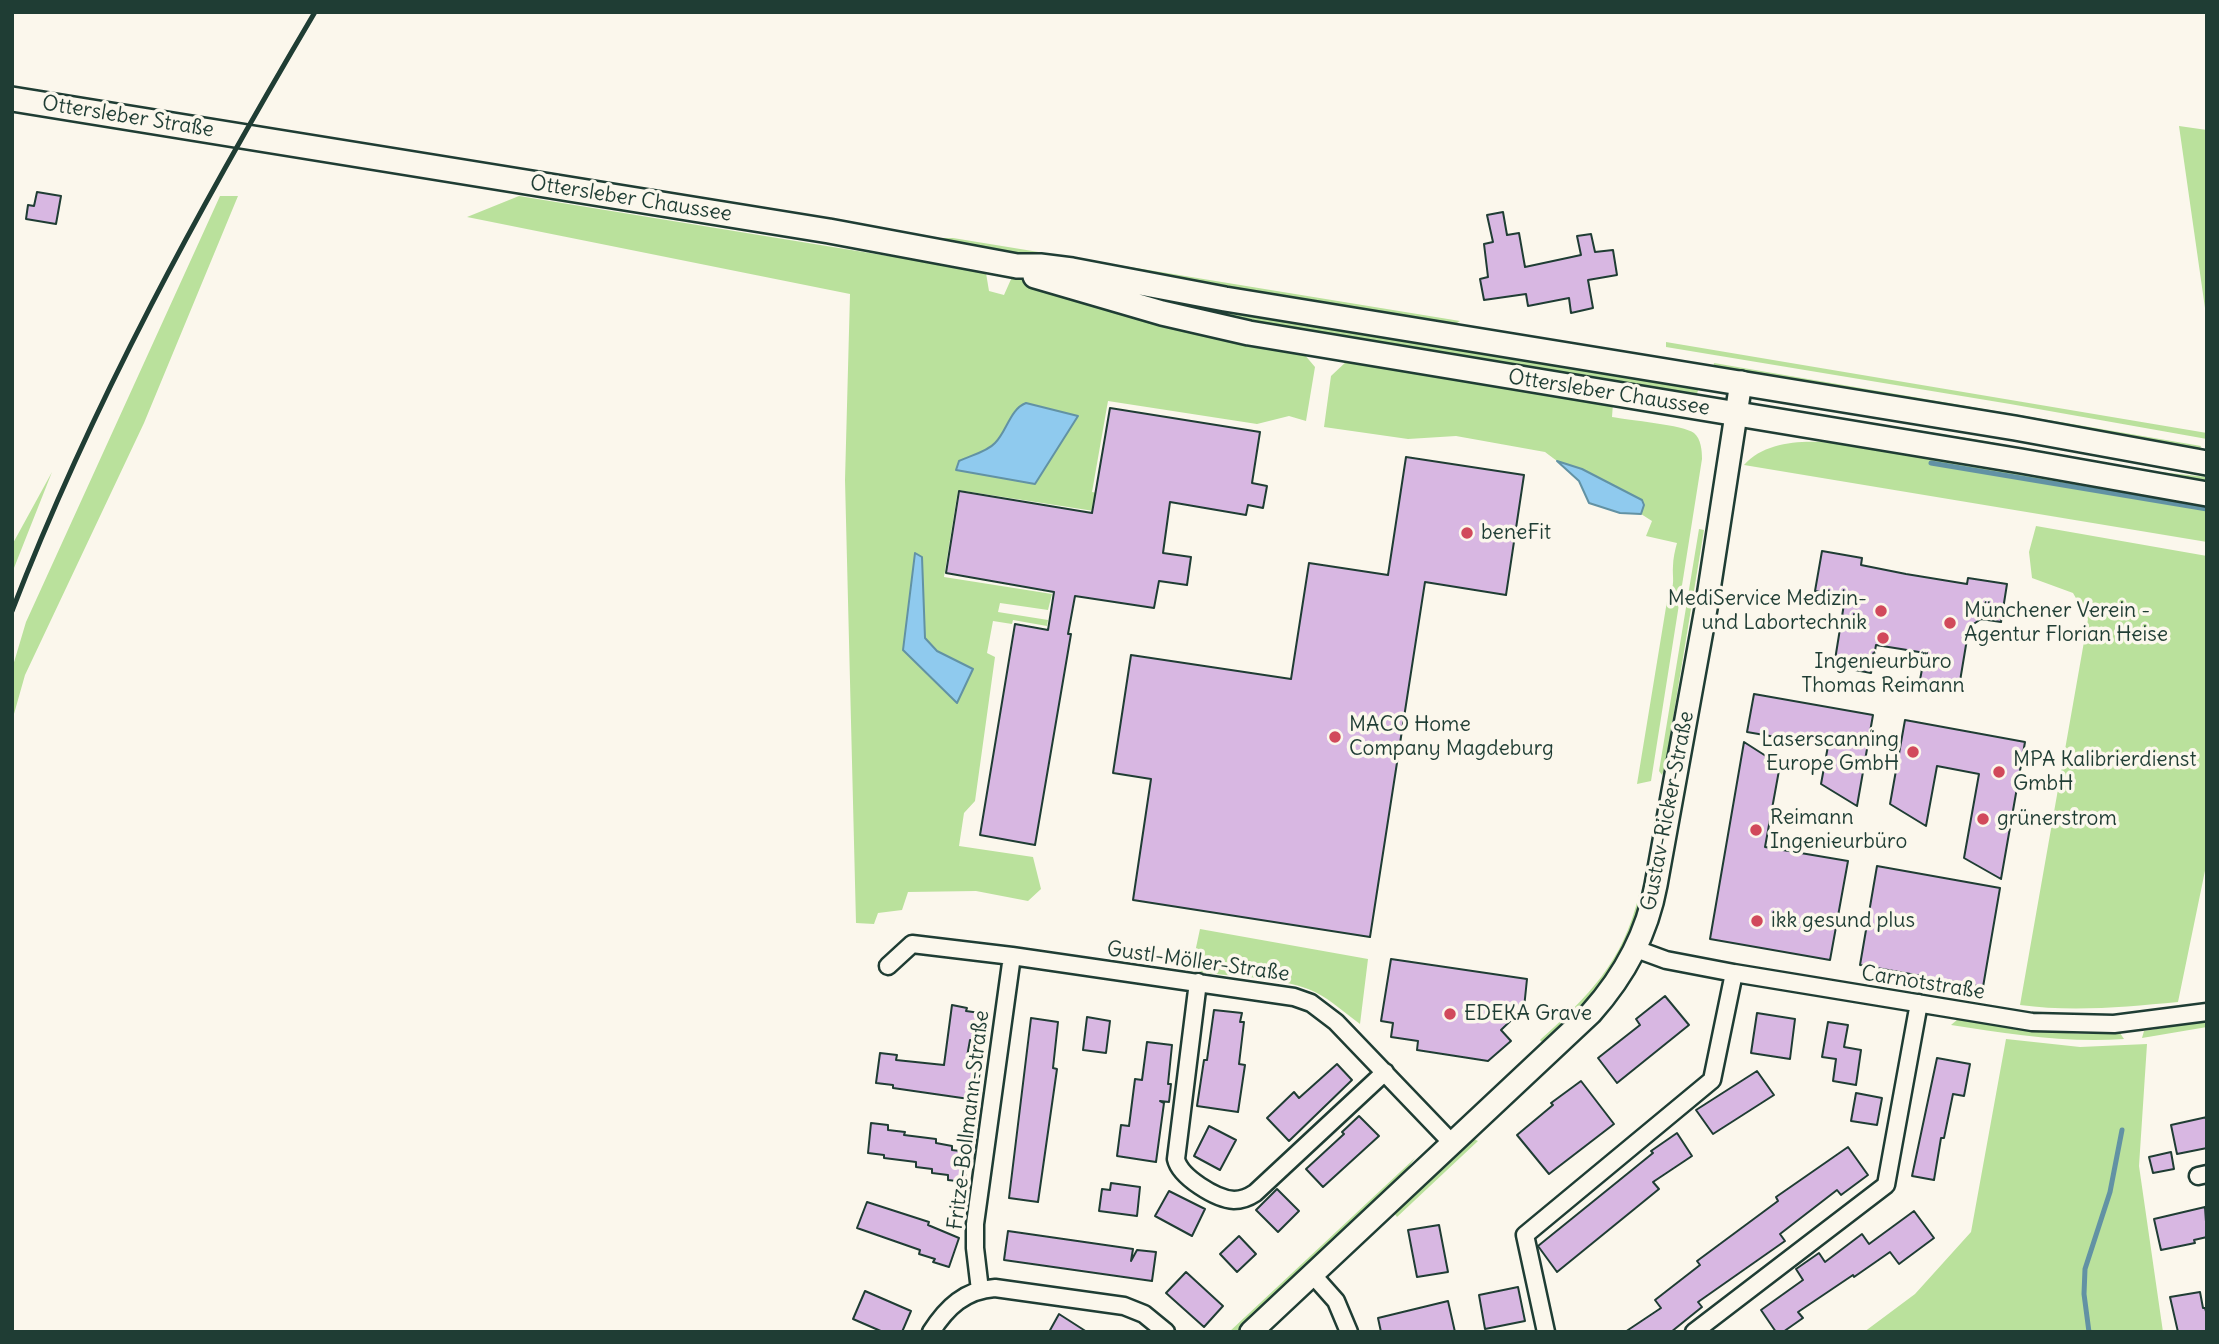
<!DOCTYPE html>
<html>
<head>
<meta charset="utf-8">
<style>
  body { margin:0 }
  #map { position:relative; width:2219px; height:1344px; overflow:hidden; background:#fbf7ec; font-family:Delius,sans-serif }
  canvas { display:block }
  .frame { position:absolute; inset:0; border:14px solid #1f3d34; pointer-events:none }
</style>
</head>
<body>
<div id="map">
<canvas width="2219" height="1344"></canvas>
<div class="frame"></div>
</div>
<script>
const g = document.querySelector('canvas').getContext('2d');
g.lineJoin = 'round';
function paint(path, color) { g.fillStyle = color; g.fill(path, 'evenodd'); }
function strokePath(path, color, width, dash) { g.strokeStyle = color; g.lineWidth = width; g.lineCap = dash ? 'butt' : 'round'; g.setLineDash(dash || []); g.stroke(path); }
function write(font, color, halo, rows, align = 'center') {
  g.font = font + ' Delius,sans-serif'; g.lineWidth = 7; g.setLineDash([]); g.textBaseline = 'middle'; g.strokeStyle = halo; g.fillStyle = color; for (const [text, x, y, turn = 0] of rows) {
    g.save(); g.translate(x, y); g.rotate((+turn || 0) * Math.PI / 180); g.textAlign = isNaN(turn) ? turn : align; if (halo) g.strokeText(text, 0, 0); g.fillText(text, 0, 0); g.restore();
  }
}
paint(new Path2D(`
  M2179 126 2207 130V322Z
  M220 196H238L144 423 25 675 12 721V669L26 622Z
  M519 196 888 256 912 257 986 273 989 291 1004 295 1012 277 1297 351 1304 354 1315 367 1306 421 1289 416 1257 424 1108 401 1092 492 1155 503 1152 520 958 490 944 577 1052 594 1048 610 1000 603 998 612 1048 620 1047 626 1013 620 1012 624 993 621 987 653 995 657 975 801 964 813 959 846 1033 857 1041 889 1028 901 976 891 908 892 902 910 878 913 874 924 856 923 845 480 850 294 467 217Z
  M943 238H953L1460 321 1452 326 945 243Z
  M1088 280 1699 386 1696 398 1444 357 1191 311Z
  M1666 342 2207 433V439L2010 404 1666 347Z
  M1348 360 1613 403 1612 417C1628 420 1684 425 1694 433 1701 439 1702 450 1702 459L1651 781 1637 784 1668 595C1676 586 1672 577 1673 566 1673 559 1675 550 1677 543L1646 536 1652 521 1641 514 1644 505 1642 500 1584 470 1557 461 1545 452 1456 436 1408 439 1324 427 1331 376Z
  M1714 363 2201 446 2199 451 1713 370Z
  M1775 407 1985 441 2132 469 2207 477V485L1773 409Z
  M1841 441 2207 504V542L1744 465C1766 440 1806 440 1836 443Z
  M52 472 12 573V545Z
  M2036 526 2207 556V861L2178 1002C2126 1007 2072 1012 2020 1005L2088 619 2073 593 2032 578 2029 552Z
  M1699 529 1704 530 1665 767 1662 775 1659 771Z
  M1639 895 1643 896C1627 963 1592 998 1544 1044L1540 1040C1589 995 1622 964 1639 895Z
  M1200 929 1368 959 1360 1024C1345 1013 1331 1000 1315 992 1283 977 1235 977 1200 972L1194 957Z
  M1958 1019C2012 1029 2065 1036 2120 1033L2124 1039C2065 1043 2009 1034 1951 1025Z
  M2207 1021V1027L2142 1038 2144 1031Z
  M2006 1039 2080 1047 2147 1044 2139 1166 2163 1332H1864L1915 1294 1971 1232Z
  M1472 1138 1478 1141 1397 1217 1394 1213Z
  M1415 1158 1400 1178 1237 1332H1229Z`), '#bae19c');
const water = new Path2D(`
  M1026 403 1078 416 1035 484 956 470 959 461C969 456 987 452 995 443 1007 431 1010 409 1026 403Z
  M1557 461 1582 469 1642 500 1644 505 1641 514 1620 513 1589 503 1579 481Z
  M915 553 922 557 925 638 937 651 973 669 957 703 903 650Z`);
paint(water, '#8fcaee');
strokePath(water, '#6292a4', 2);
strokePath(new Path2D(`
  M1931 463 2207 509
  M2089 1332 2084 1294 2085 1269 2110 1192 2122 1130`), '#6292a4', 5);
const building = new Path2D(`
  M37 192 61 196 56 224 26 219 28 205 34 206Z
  M1503 212 1507 235 1519 233 1525 267 1581 255 1577 236 1591 234 1595 252 1613 250 1617 275 1588 280 1593 308 1571 313 1569 298 1528 306 1526 294 1484 300 1480 279 1488 277 1484 244 1493 242 1487 215Z
  M1110 408 1260 432 1252 483 1267 486 1263 508 1248 505 1246 515 1170 502 1163 553 1191 557 1187 585 1159 581 1154 608 1075 596 1068 634H1071L1035 845 980 835 1015 624 1048 630 1054 592 946 573 959 491 1092 513Z
  M1406 457 1524 475 1506 595 1425 582 1370 937 1133 900 1151 779 1113 773 1131 655 1291 679 1309 563 1388 575Z
  M1822 551 1862 558 1861 565 1906 574 1967 584 1968 578 2007 584 2001 622 1981 619 1969 627 1959 687 1920 680 1925 653 1901 649 1876 645 1871 673 1834 666 1844 604 1837 595 1815 591Z
  M1754 694 1873 715 1857 806 1821 784 1828 746 1747 732Z
  M1905 720 2025 742 2001 879 1964 858 1979 774 1937 766 1926 826 1890 804Z
  M1744 742 1780 765 1765 847 1848 861 1830 960 1710 939Z
  M1877 866 2000 888 1983 987 1860 965Z
  M1391 959 1527 979 1524 1008 1501 1030 1511 1041 1488 1061 1417 1050 1418 1041 1391 1037 1393 1023 1381 1021Z
  M1665 996 1689 1025 1617 1083 1598 1058 1640 1025 1636 1019Z
  M952 1005 967 1008 966 1011 987 1014 983 1041 970 1040 965 1068 980 1070 976 1100 893 1088V1085L876 1083 880 1053 897 1055 896 1060 944 1065Z
  M1214 1010 1242 1013 1240 1022H1244L1239 1064 1245 1065 1238 1112 1197 1106 1204 1060H1207Z
  M1757 1013 1795 1019 1790 1059 1751 1053Z
  M1087 1017 1110 1021 1106 1053 1083 1050Z
  M1031 1018 1058 1022 1053 1068 1057 1069 1038 1202 1009 1198Z
  M1828 1022 1848 1025 1844 1047 1861 1050 1856 1085 1833 1081 1836 1059 1822 1057Z
  M1147 1042 1172 1045 1168 1084H1171L1169 1102 1160 1101 1164 1103 1156 1162 1117 1156 1121 1125 1129 1126 1135 1079 1142 1080Z
  M1937 1058 1970 1064 1964 1096 1953 1094 1944 1138H1941L1934 1180 1912 1176Z
  M1337 1064 1352 1080 1289 1141 1267 1118 1294 1092 1299 1098Z
  M1757 1071 1774 1095 1713 1134 1696 1110Z
  M1581 1081 1614 1124 1549 1174 1517 1135 1553 1105 1551 1103Z
  M1856 1093 1882 1098 1877 1125 1851 1121Z
  M1359 1116 1379 1136 1323 1187 1306 1169 1344 1134 1342 1132Z
  M2207 1117V1148L2177 1154 2171 1125Z
  M871 1123 888 1125V1130L905 1132 904 1135 936 1139V1143L952 1146V1150L968 1152 965 1182 948 1180V1175L932 1173V1169L916 1167V1162L884 1158V1155L868 1153Z
  M1209 1126 1236 1140 1220 1170 1194 1156Z
  M1677 1133 1692 1156 1653 1182 1659 1189 1557 1272 1538 1246 1653 1153 1651 1151Z
  M1848 1147 1868 1175 1841 1195 1837 1190 1780 1234 1785 1241 1698 1302 1702 1307 1671 1332H1625L1661 1308 1655 1300 1700 1265 1697 1261 1778 1201 1776 1197Z
  M2171 1152 2174 1169 2153 1173 2149 1157Z
  M1111 1183 1140 1187 1137 1216 1099 1211 1102 1189 1110 1190Z
  M1277 1189 1299 1211 1278 1232 1256 1210Z
  M1169 1191 1205 1209 1192 1236 1155 1216Z
  M867 1202 929 1222 928 1225 959 1238 949 1267 933 1262 935 1259 919 1254 920 1250 857 1228Z
  M2205 1207 2207 1237 2194 1240 2195 1243 2161 1250 2154 1219Z
  M1914 1211 1934 1238 1899 1264 1890 1252 1854 1277 1853 1275 1798 1312 1803 1318 1783 1332H1776L1761 1310 1803 1280 1796 1269 1819 1253 1825 1262 1862 1234 1869 1244Z
  M1439 1225 1448 1272 1417 1277 1408 1230Z
  M1008 1231 1133 1249 1131 1261 1137 1250 1156 1252 1152 1281 1004 1260Z
  M1239 1236 1256 1254 1237 1272 1220 1254Z
  M1186 1272 1223 1306 1204 1327 1166 1293Z
  M1518 1287 1525 1321 1485 1329 1479 1295Z
  M865 1291 911 1311 902 1332H883L853 1319Z
  M2200 1292 2203 1308H2205L2207 1315V1332H2178L2170 1297Z
  M1448 1301 1455 1332H1381L1378 1318Z
  M1059 1314 1087 1332H1049Z`);
paint(building, '#d8b7e2');
strokePath(building, '#1f3d34', 2);
const minor = new Path2D(`
  M1636 949 1666 960 1734 973 2032 1022 2114 1024 2207 1012
  M888 966 912 944 1012 956 1294 997 1311 1003 1336 1022 1452 1143
  M1198 982 1176 1159C1180 1177 1216 1199 1234 1200 1242 1200 1249 1197 1255 1193L1385 1072
  M2198 1176 2207 1174
  M1312 1274 1336 1301 1349 1332
  M980 1290 975 1248V1224L1012 956
  M931 1332C947 1307 965 1290 995 1288L1124 1306 1144 1314 1166 1332
  M1546 1332 1525 1235 1712 1080 1734 973
  M1694 1332 1886 1185 1919 1003`);
const tertiary = new Path2D(`
  M1251 1332 1591 1013C1625 975 1647 934 1656 885L1707 603 1741 382`);
const secondary = new Path2D(`
  M12 99 829 231 1017 266H1040L1072 270 1225 299 2015 428 2207 463
  M1035 276 1162 313 1249 333 2021 461 2207 494`);
strokePath(minor, '#1f3d34', 21);
strokePath(tertiary, '#1f3d34', 26);
strokePath(secondary, '#1f3d34', 28);
strokePath(minor, '#fbf7ec', 16);
strokePath(tertiary, '#fbf7ec', 21);
strokePath(secondary, '#fbf7ec', 23);
strokePath(new Path2D(`
  M12 611C93 401 201 205 315 12`), '#1f3d34', 5);
for (const [x, y, r, color] of [
  [1467,533,7,"#d1495b"],
  [1881,611,7,"#d1495b"],
  [1950,623,7,"#d1495b"],
  [1883,638,7,"#d1495b"],
  [1335,737,7,"#d1495b"],
  [1913,752,7,"#d1495b"],
  [1999,772,7,"#d1495b"],
  [1983,819,7,"#d1495b"],
  [1756,830,7,"#d1495b"],
  [1757,921,7,"#d1495b"],
  [1450,1014,7,"#d1495b"]
]) { const dot = new Path2D(); dot.arc(x, y, r, 0, 2 * Math.PI); g.fillStyle = color; g.fill(dot); strokePath(dot, '#fbf7ec', 2.5); }
write('21px', '#1f3d34', '#fbf7ec', [
  ["Ottersleber Straße",128,117,9],
  ["Ottersleber Chaussee",631,199,9],
  ["Ottersleber Chaussee",1609,393,9],
  ["Gustav-Ricker-Straße",1668,811,-79],
  ["Gustl-Möller-Straße",1198,962,8],
  ["Carnotstraße",1923,983,9],
  ["Fritze-Bollmann-Straße",969,1120,-83]
]);
write('21px', '#1f3d34', '#fbf7ec', [
  ["beneFit",1481,533],
  ["MediService Medizin-",1867,599,"right"],
  ["und Labortechnik",1867,623,"right"],
  ["Münchener Verein -",1964,611],
  ["Agentur Florian Heise",1964,635],
  ["Ingenieurbüro",1883,662,"center"],
  ["Thomas Reimann",1883,686,"center"],
  ["MACO Home",1349,725],
  ["Company Magdeburg",1349,749],
  ["Laserscanning",1899,740,"right"],
  ["Europe GmbH",1899,764,"right"],
  ["MPA Kalibrierdienst",2013,760],
  ["GmbH",2013,784],
  ["Reimann",1770,818],
  ["Ingenieurbüro",1770,842],
  ["grünerstrom",1997,819],
  ["ikk gesund plus",1771,921],
  ["EDEKA Grave",1464,1014]
], 'left');
</script>
</body>
</html>
